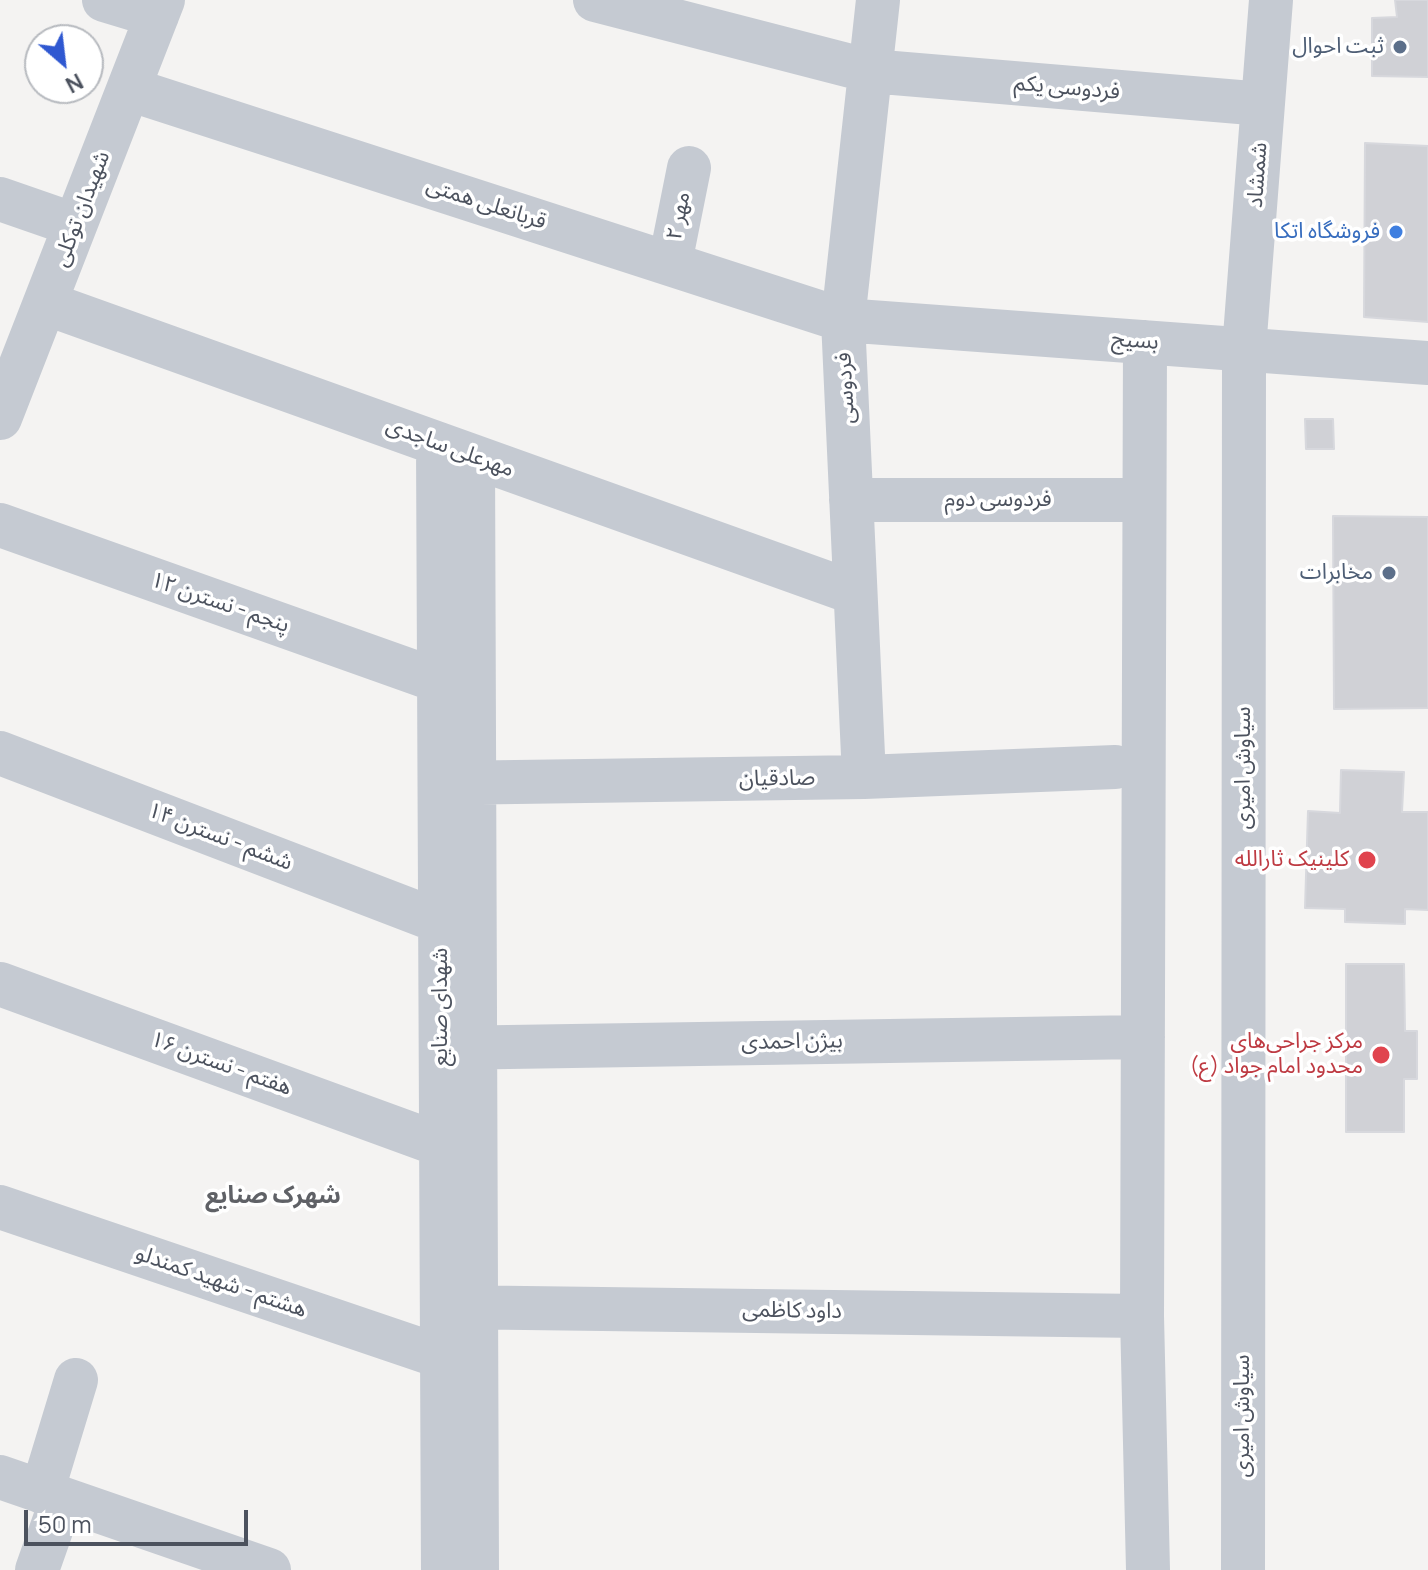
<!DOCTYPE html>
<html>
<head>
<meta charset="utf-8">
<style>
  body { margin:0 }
  #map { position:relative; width:1428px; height:1570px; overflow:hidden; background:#f4f3f2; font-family:Manrope,sans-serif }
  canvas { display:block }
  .north { position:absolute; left:24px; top:24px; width:80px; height:80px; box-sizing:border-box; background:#fff; border:2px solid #b7babf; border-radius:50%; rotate:152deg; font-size:22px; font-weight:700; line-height:32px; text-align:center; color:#4c525e }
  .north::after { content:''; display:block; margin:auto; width:28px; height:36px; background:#2f58d1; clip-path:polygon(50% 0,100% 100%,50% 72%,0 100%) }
  .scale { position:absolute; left:24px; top:1510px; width:224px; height:36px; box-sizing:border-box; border:4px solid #4c525e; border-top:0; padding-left:10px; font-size:24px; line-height:28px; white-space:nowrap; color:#4c525e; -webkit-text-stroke:6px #fff; paint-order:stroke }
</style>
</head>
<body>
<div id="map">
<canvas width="1428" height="1570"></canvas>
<div class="north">N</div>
<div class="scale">50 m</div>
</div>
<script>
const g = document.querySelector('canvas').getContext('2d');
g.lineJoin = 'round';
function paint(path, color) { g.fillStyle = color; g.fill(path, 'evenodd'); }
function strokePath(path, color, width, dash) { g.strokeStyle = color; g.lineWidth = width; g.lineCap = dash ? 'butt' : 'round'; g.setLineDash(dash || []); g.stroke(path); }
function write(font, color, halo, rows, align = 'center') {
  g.font = font + ' Manrope,"Noto Sans Arabic",sans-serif'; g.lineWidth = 7; g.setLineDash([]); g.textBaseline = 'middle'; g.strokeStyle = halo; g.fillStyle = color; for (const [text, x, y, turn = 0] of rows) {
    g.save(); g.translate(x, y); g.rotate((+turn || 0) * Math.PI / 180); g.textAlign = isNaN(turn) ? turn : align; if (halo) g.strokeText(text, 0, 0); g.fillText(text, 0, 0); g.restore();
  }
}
const building = new Path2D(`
  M1395 0H1428V77L1372 76V18L1397 17Z
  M1365 143 1428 146V322L1364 317Z
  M1305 419H1333L1334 449H1306Z
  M1333 516 1428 517V708L1334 709Z
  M1341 770 1404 772 1402 812H1428V910L1405 909V924L1345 922V909L1305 908 1308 811 1340 813Z
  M1346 964H1404L1405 1031H1417V1079H1404V1132H1346Z`);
paint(building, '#d0d1d6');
strokePath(building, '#d7d8dd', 2);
strokePath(new Path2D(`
  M104 0 157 16
  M595 0 870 71 1263 104
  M129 89 843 320 1428 363
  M0 199 75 225
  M670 263 689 168
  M45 303 855 593
  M1145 342 1142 1316 1148 1570
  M0 418 163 0
  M438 444 443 1570
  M473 456 477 1570
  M851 500H1144
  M0 525 439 681
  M0 753 441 922
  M864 777 843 320 878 0
  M446 783 864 777 1115 767
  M0 984 441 1145
  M445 1048 1143 1037
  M0 1207 442 1357
  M448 1307 1142 1316
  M0 1477 269 1570
  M42 1492 76 1380
  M37 1570 62 1499
  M1243 1570 1244 349 1271 0`), '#c5cad2', 44);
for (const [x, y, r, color] of [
  [1400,47,8,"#5c6f8a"],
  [1396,232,8,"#3f7fe0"],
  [1389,573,8,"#5c6f8a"],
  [1367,860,10,"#e0444e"],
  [1381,1055,10,"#e0444e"]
]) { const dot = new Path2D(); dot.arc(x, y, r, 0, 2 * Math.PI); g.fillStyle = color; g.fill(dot); strokePath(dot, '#fff', 3); }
write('22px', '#4e5e75', '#fff', [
  ["ثبت احوال",1384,47],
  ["مخابرات",1373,573]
], 'right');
write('22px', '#4c525e', '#fff', [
  ["فردوسی یکم",1067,88,5],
  ["شمشاد",1258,175,-86],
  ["قربانعلی همتی",486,204,18],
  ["شهیدان توکلی",82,209,-69],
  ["مهر ۲",679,216,-79],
  ["بسیج",1135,341,4],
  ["فردوسی",846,388,-93],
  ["مهرعلی ساجدی",450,448,20],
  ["فردوسی دوم",998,500],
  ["پنجم - نسترن ۱۲",220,603,19],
  ["سیاوش امیری",1244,768,-90],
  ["صادقیان",777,779,-1],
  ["ششم - نسترن ۱۴",220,837,21],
  ["شهدای صنایع",441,1007,-90],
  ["بیژن احمدی",792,1042,-1],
  ["هفتم - نسترن ۱۶",221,1064,20],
  ["هشتم - شهید کمندلو",221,1282,19],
  ["داود کاظمی",792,1311,1],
  ["سیاوش امیری",1243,1416,-90]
]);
write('22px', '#366cbe', '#fff', [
  ["فروشگاه اتکا",1380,232]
], 'right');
write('22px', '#be3a42', '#fff', [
  ["کلینیک ثارالله",1349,860],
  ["مرکز جراحی‌های",1363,1042],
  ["محدود امام جواد (ع)",1363,1067]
], 'right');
write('bold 24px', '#5f6166', '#fff', [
  ["شهرک صنایع",273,1196]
]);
</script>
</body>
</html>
